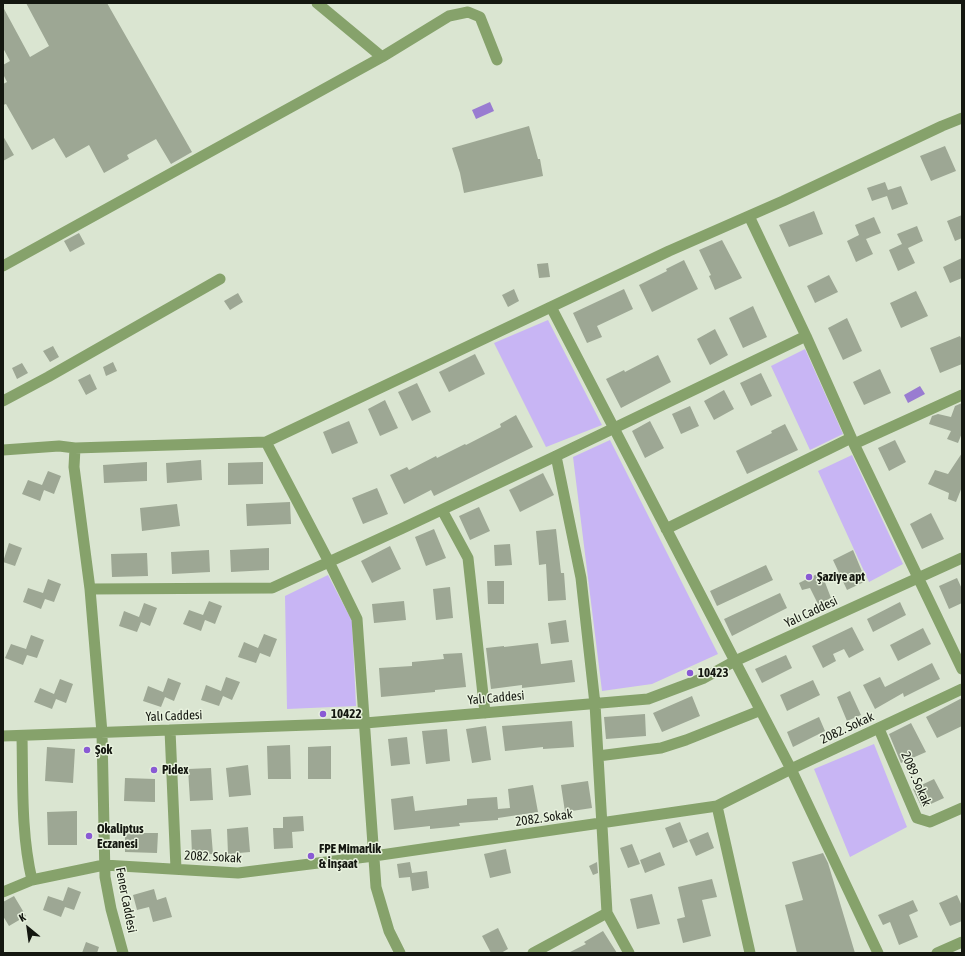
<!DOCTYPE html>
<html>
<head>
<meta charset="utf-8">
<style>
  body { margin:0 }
  #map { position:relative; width:965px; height:956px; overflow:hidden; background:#dae5d1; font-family:"Asap Condensed",sans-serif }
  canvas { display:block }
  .frame { position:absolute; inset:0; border:4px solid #141710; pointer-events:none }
  .north { position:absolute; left:8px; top:908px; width:40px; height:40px; -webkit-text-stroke:3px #e8f2de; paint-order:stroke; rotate:331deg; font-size:11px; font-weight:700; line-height:16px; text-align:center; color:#141710 }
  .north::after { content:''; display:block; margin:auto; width:14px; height:18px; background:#141710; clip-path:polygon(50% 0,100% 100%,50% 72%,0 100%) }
</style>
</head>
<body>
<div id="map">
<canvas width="965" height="956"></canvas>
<div class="frame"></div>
<div class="north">K</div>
</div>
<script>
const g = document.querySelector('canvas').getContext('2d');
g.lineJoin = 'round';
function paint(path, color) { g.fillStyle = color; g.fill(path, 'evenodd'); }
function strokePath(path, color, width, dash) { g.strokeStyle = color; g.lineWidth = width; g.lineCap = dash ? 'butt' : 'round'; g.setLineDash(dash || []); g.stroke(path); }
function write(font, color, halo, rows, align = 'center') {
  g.font = font + ' "Asap Condensed",sans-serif'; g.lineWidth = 3; g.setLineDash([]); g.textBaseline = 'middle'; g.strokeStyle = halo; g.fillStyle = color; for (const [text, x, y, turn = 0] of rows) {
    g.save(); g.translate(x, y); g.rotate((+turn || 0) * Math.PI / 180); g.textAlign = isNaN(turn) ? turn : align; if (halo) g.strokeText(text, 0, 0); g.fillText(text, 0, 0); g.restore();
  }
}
paint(new Path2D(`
  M548 320 602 425 546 447 494 343Z
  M805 349 843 434 810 450 771 366Z
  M610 440 718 654 652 684 602 691 573 457Z
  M852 455 903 564 869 582 818 471Z
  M328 575 352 621 356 706 287 709 285 596Z
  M874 744 907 827 850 857 814 769Z`), '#c8b5f4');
paint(new Path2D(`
  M490 102 494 111 476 119 472 110Z
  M920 386 925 394 908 403 904 395Z`), '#997cd1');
paint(new Path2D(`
  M26 3H107L192 152 171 164 156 139 127 155 129 159 104 173 89 145 66 158 54 138 32 150 6 104 3 105V84L7 82 3 74V65L10 61 3 48V7L30 57 49 46Z
  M529 126 538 159H540L543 176 464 193 460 173 452 148Z
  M3 136 14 155 3 161Z
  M945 146 956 171 931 181 920 156Z
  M885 182 888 190 901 186 908 204 892 210 887 196 872 201 867 188Z
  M814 211 823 234 789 247 779 225Z
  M962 215V238L955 241 947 221Z
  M874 217 881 233 866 239 873 254 856 262 847 241 859 235 855 225Z
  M917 226 923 241 908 248 915 263 898 271 889 250 902 244 897 234Z
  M79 233 85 244 70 252 64 241Z
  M722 240 742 278 715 290 709 276 711 275 699 250Z
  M962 258V278L950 283 943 267Z
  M684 260 698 289 652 312 639 285 667 271 666 269Z
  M548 263 550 277 539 278 537 264Z
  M829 275 838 292 815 303 807 286Z
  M514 289 519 301 508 307 502 295Z
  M624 289 633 309 597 326 602 337 587 343 573 313Z
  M916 291 928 316 901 328 890 303Z
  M238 293 243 302 230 310 224 301Z
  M753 306 767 337 743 348 729 318Z
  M847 318 862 351 843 360 828 328Z
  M715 329 728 355 710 365 697 339Z
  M960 336 962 340V364L940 373 930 348Z
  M53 346 59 357 50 362 43 351Z
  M475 354 485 374 449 392 439 372Z
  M658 355 671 382 621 408 606 379 624 370 625 372Z
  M113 362 117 371 106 376 103 367Z
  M22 363 28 373 17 379 12 368Z
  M880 369 891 393 864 405 853 382Z
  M761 373 772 396 751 406 740 383Z
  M90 374 97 389 86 395 78 380Z
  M417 383 431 412 412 421 398 392Z
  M724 390 734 409 714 420 704 401Z
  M385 400 398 428 380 436 368 409Z
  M962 403V433L958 443 947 439 951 431 929 424 932 416 938 414 951 417 955 406Z
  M690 406 699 426 681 434 672 414Z
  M516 415 533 447 434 496 431 490 404 504 390 475 407 467 409 470 436 456 437 458 465 444 466 445 501 427 500 424Z
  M349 421 358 443 332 454 323 432Z
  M650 421 664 448 645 458 632 431Z
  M785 424 798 450 747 474 736 451 772 433 771 431Z
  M895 440 906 462 889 471 878 448Z
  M962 453V487L956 502 948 499 949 493 928 484 935 470 948 474Z
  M201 460 202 480 167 483 166 463Z
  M147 462V481L104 483 103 465Z
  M263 462V484L228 485V463Z
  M48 471 61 476 54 494 44 490 40 501 22 494 28 480 42 485Z
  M543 473 554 495 520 512 509 490Z
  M377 488 388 514 363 524 352 498Z
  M290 502 291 524 247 526 246 504Z
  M177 504 180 526 142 531 140 508Z
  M479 507 490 531 470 540 459 516Z
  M931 513 944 539 922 549 910 524Z
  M434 529 446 558 426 566 415 537Z
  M556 529 561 573H564L566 600 548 601 546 564 539 565 536 531Z
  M9 543 22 548 15 566 3 562Z
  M510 544 512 565 495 566 494 545Z
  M390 546 401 569 372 583 361 561Z
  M269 548V570L231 572 230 550Z
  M209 550 210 572 172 574 171 552Z
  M853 550 866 581 847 590 833 560Z
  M147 553 148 576 112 577 111 554Z
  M766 565 773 580 717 606 710 591Z
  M821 572 831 598 818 604 810 588 802 590 799 583Z
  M957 578 962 589V603L949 609 939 586Z
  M48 579 61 584 54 602 45 599 41 609 23 602 28 588 43 593Z
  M487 581H504V604H488Z
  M450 587 453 618 436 620 433 589Z
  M780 593 787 608 732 636 724 619Z
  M209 601 222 606 215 624 205 620 201 631 183 624 189 610 203 615Z
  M404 601 406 620 374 623 372 604Z
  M900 602 906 615 873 632 867 619Z
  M144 603 157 608 150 626 141 622 137 632 119 626 124 611 139 617Z
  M566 620 569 642 551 644 548 623Z
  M852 627 864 650 849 658 844 649 833 654 836 661 823 668 812 646Z
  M923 628 931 644 898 661 890 645Z
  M264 634 277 639 270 657 260 653 256 663 238 657 244 642 258 648Z
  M31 635 44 640 37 658 27 655 23 665 5 658 11 644 26 649Z
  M538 643 541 664 572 660 575 682 522 688V685L491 689 486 648 504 646V647Z
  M462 653 466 687 435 690V692L381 697 379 668 412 666V662L444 659 443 654Z
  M786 655 792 668 762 683 755 669Z
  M932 663 940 679 904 697 903 693 875 709 863 685 880 677 885 687Z
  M226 677 240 682 232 700 223 696 219 706 201 700 206 685 221 691Z
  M168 678 181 683 174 701 165 697 161 707 143 701 148 686 163 692Z
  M60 679 73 684 66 703 56 699 52 709 34 702 40 688 54 694Z
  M813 680 820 695 787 711 780 695Z
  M850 691 861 715 847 721 837 697Z
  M692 696 700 716 662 732 653 713Z
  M962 698V726L937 738 926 717Z
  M645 714 646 736 606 739 604 717Z
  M819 717 825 731 793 747 787 732Z
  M572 721 574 747 543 749V747L505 751 502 726Z
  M911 723 926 752 901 763 889 734Z
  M486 726 491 760 472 763 466 729Z
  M447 729 450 761 426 764 422 731Z
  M407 737 410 764 391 766 388 739Z
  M290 745 291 779H268L267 746Z
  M331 746V779H308V747Z
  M47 747 75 749 73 783 45 781Z
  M248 765 251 795 229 797 226 768Z
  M211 768 213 800 190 801 188 769Z
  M125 778 155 779V802L124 801Z
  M934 779 944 798 922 808 913 789Z
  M588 781 592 808 565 812 561 785Z
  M533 785 538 812 498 818V820L459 823 460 826 430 829V826L394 830 391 799 413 796 415 811 467 805V799L497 797 498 809 510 808 508 789Z
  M77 811V845H48L47 812Z
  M303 816 304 831 292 832 293 848 274 849 273 828H283V817Z
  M680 822 688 842 673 848 665 828Z
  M248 827 250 852 228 854 227 829Z
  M211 829 213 854 192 855 191 830Z
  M708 832 714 848 696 856 689 840Z
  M125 833H158L157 853 125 852Z
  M632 844 640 864 628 868 620 848Z
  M506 849 511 873 490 878 484 854Z
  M660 852 665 865 645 873 640 860Z
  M823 853 828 863 855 953H797L785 905 803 900 792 862Z
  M410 862 412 873 427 871 429 888 412 891 410 877 399 878 397 864Z
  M597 862 598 873 593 875 589 866Z
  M712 879 717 897 702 900 711 936 683 943 677 919 685 917 678 887Z
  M68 887 81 892 74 910 65 907 61 917 43 910 48 896 63 901Z
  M154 889 157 900 166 897 172 917 153 922 149 907 137 910 133 895Z
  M652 894 660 924 637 929 630 899Z
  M957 895 962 906V921L950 926 939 903Z
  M14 896 26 916 9 926 3 916V902Z
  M913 900 918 911 909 915 918 937 899 945 890 922 883 925 878 915Z
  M498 928 508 949 501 953H491L482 936Z
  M603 931 617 953H568L586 944 584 942Z
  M86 942 99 947 97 953H82Z`), '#9da794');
strokePath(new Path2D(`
  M382 57 449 16 468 12 480 17 497 60
  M3 266 382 57 317 3
  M551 307 791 769 878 953
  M806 336 854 444 962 669
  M3 401 48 377 220 279
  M266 442 329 562 357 619 376 887 389 931 400 953
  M854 444 962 395
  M75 448 266 442 669 251 783 201 942 126 962 118
  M3 450 59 446 75 448 74 467 90 589 102 733 105 877 111 909 123 953
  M556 456 581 578 595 704 607 913
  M442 510 468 558 485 713
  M666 529 851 438
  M90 589 272 588 403 528 556 456 806 336 749 216
  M879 729 917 818 930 822 962 808
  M170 730 176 869
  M3 736 365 723 648 699 704 678 735 661 962 558
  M22 736C23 783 21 834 32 880
  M598 756 661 748 686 740 759 711
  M717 806 750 953
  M3 892 32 880 104 865 238 873 374 856 717 806 791 769 962 689
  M533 953 607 913 629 953
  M937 953 962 942`), '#86a26b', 11);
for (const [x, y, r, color] of [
  [809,577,4,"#895ad4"],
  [690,673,4,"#895ad4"],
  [323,714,4,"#895ad4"],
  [87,750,4,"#895ad4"],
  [154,770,4,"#895ad4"],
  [89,836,4,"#895ad4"],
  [311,856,4,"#895ad4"]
]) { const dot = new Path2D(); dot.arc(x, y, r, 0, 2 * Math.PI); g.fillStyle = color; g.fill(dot); strokePath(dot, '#e8f2de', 1.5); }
write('bold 13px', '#141710', '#e8f2de', [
  ["Şaziye apt",817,577],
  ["10423",698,673],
  ["10422",331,714],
  ["Şok",95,750],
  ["Pidex",162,770],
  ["Okaliptus",97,829],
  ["Eczanesi",97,844],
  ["FPE Mimarlik",319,849],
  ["& İnşaat",319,864]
], 'left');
write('13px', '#141710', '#e8f2de', [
  ["Yalı Caddesi",811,612,-25],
  ["Yalı Caddesi",496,698,-5],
  ["Yalı Caddesi",174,716,-2],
  ["2082. Sokak",847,728,-25],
  ["2089. Sokak",916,779,67],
  ["2082. Sokak",544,818,-8],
  ["2082. Sokak",213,857,3],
  ["Fener Caddesi",126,900,79]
]);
</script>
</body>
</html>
